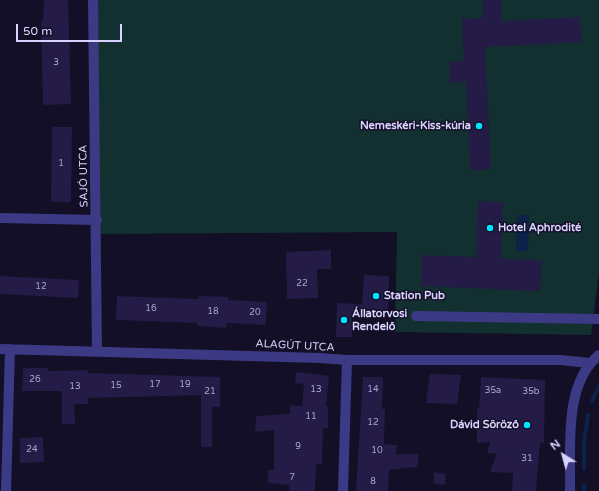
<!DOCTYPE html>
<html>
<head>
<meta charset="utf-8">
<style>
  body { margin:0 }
  #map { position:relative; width:599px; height:491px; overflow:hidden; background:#130f26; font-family:"Varela Round",sans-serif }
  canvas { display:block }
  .north { position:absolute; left:543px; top:435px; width:40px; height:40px; -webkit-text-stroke:3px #130f26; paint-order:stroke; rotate:323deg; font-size:11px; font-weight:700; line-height:16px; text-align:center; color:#d9d4ff }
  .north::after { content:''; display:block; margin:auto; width:14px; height:18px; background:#d9d4ff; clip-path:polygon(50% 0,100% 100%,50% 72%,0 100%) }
  .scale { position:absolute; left:16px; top:24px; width:106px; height:18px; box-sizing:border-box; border:2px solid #d9d4ff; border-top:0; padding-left:5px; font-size:12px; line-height:14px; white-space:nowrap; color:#d9d4ff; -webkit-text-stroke:3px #130f26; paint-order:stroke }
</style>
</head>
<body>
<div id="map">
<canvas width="599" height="491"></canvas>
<div class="north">N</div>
<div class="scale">50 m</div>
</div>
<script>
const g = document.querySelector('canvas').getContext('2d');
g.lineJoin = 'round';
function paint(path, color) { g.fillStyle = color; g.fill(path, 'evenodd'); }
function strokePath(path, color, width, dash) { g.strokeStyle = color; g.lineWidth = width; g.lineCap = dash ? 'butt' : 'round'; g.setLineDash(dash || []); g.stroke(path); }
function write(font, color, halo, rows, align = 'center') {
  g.font = font + ' "Varela Round",sans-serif'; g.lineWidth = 3; g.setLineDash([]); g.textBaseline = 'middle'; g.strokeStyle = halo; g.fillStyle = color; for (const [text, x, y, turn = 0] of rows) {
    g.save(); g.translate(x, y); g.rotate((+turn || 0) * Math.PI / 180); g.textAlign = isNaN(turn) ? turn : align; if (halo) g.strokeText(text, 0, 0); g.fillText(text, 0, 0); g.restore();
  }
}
paint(new Path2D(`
  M93 0H599V273L591 335 395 332 397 232 97 234Z`), '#12302f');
paint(new Path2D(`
  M517 215H529L528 251H516Z`), '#0c2248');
strokePath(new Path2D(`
  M592 401 599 386
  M584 469V443L588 415
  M584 491V485`), '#0c2248', 4);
paint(new Path2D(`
  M44 0H68L71 104 43 105 41 21H43Z
  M483 0H501L502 21 580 17 581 42 485 47 491 169 470 170 466 82 450 83 449 62 464 61 462 19 483 18Z
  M52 127H72L71 202H51Z
  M478 201 503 202 501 259 542 260 540 291 421 286 422 255 476 257Z
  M331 250V269H317L318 298 287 299 286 252Z
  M364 275 389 276 388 316 352 315V337H336L337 303 362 304Z
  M0 276 79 280 78 298 0 294Z
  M117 296 199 299V296L228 297V300L267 302 266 325 227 323 226 328 197 326V323L116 320Z
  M23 368H48V371L88 370V373L220 377V407H212V447H201V395L88 398V404H74L75 424H62V391H22Z
  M296 372 329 376 326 406 328 407V428H323L322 464H316L315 491H290V485L268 483V470H274V430L255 432 256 416 290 414V405L302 406 304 384 295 383Z
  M430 374 461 375 457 404 426 403Z
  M363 377H383L382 409H385L384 444 397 445 396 454H419L417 467 389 470 388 491H356Z
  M481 377 545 380 544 443H540L536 491H512L513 473 490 472 497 453 487 454 490 442 477 443V409H479Z
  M43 437 44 462 20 463V438Z
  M434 472 446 474 445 485 434 484Z`), '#241b47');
strokePath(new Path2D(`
  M93 0 97 351
  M0 218 97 220
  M416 316 599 319
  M0 349 320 358 347 360H561L589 363
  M6 491 10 349
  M343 491 347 360
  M570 491C571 449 563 384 599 355`), '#3d3a85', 10);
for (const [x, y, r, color] of [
  [479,126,4,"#00e5ff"],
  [490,228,4,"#00e5ff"],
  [376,296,4,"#00e5ff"],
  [344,320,4,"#00e5ff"],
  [527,425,4,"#00e5ff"]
]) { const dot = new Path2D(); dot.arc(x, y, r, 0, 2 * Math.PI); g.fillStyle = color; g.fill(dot); strokePath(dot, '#130f26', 1.5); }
write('9px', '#aca6d1', null, [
  ["3",56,63],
  ["1",61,164],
  ["22",302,284],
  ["12",41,287],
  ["16",151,309],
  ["18",213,312],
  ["20",255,313],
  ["26",35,380],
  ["17",155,385],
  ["19",185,385],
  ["15",116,386],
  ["13",75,387],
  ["13",316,390],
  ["14",373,390],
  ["35a",493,391],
  ["21",210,392],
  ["35b",531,392],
  ["11",311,417],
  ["12",373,423],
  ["9",298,447],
  ["24",32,450],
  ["10",377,451],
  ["31",527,459],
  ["7",292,478],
  ["8",373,482]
]);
write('bold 11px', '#d9d4ff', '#130f26', [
  ["Nemeskéri-Kiss-kúria",471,126,"right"],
  ["Hotel Aphrodité",498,228],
  ["Station Pub",384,296],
  ["Állatorvosi",352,314],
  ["Rendelő",352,327],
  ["Dávid Söröző",519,425,"right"]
], 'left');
write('11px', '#d9d4ff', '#130f26', [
  ["SAJÓ UTCA",84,176,-91],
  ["ALAGÚT UTCA",295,346,3]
]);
</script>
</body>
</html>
